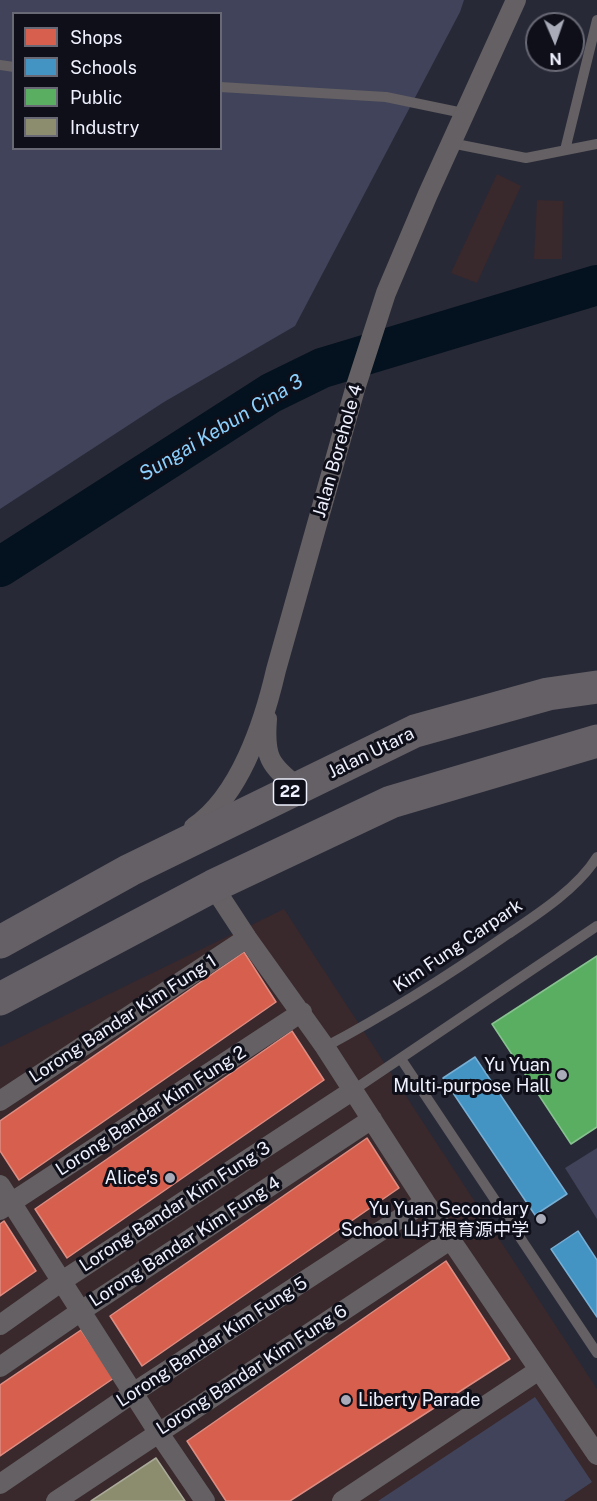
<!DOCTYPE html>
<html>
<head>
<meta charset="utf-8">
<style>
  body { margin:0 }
  #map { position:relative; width:597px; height:1501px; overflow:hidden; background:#282936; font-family:"Public Sans",sans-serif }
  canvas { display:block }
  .legend { position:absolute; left:12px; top:12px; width:210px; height:138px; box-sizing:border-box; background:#0e0f19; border:2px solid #686975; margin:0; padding:8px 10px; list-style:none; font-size:18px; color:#eff1fe }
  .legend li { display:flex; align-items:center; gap:12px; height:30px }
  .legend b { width:30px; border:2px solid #686975 }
  .north { position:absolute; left:525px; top:12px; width:60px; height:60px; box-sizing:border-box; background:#0e0f19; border:2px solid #686975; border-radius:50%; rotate:178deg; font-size:16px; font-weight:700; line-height:24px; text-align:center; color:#eff1fe }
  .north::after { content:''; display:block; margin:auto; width:21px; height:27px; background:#a9abb8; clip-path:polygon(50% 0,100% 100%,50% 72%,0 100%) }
</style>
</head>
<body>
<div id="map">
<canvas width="597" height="1501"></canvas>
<ul class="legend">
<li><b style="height:16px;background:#d6604d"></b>Shops</li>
<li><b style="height:16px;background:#4393c3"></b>Schools</li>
<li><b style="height:16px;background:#5aae61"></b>Public</li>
<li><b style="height:16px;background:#8c8c6e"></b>Industry</li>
</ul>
<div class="north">N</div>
</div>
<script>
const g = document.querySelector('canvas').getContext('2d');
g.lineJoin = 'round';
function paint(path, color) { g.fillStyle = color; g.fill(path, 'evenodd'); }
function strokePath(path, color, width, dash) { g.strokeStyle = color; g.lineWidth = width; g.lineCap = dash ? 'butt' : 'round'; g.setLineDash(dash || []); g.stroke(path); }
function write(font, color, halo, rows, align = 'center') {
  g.font = font + ' "Public Sans","Noto Sans SC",sans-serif'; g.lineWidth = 6; g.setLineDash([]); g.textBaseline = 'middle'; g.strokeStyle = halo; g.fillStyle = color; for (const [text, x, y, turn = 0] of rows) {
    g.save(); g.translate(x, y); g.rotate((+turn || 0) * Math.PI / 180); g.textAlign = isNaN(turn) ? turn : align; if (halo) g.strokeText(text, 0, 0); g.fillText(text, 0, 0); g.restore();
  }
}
paint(new Path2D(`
  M497 174 521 186 477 283 451 273Z
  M537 200 563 201 562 259H534Z
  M284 909 597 1389V1501H0V1047Z`), '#39282c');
paint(new Path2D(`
  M0 0H464L460 12 295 326 164 402 0 509ZM14 14H220V148H14Z
  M597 1148V1219L565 1168Z
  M535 1397 592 1482 564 1501H378Z`), '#404359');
const shops = new Path2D(`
  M244 952 276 1002 19 1180 0 1151V1121Z
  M292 1031 324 1080 67 1258 35 1209Z
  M367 1138 399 1188 142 1366 110 1316Z
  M4 1221 36 1271 0 1296V1224Z
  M446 1261 510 1359 290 1501H226L187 1441Z
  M81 1330 114 1378 0 1456V1385Z`);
paint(shops, '#d6604d');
strokePath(shops, '#de8c82', 1.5);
const schools = new Path2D(`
  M475 1057 567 1194 535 1215 443 1078Z
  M578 1231 597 1260V1317L551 1249Z`);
paint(schools, '#4393c3');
strokePath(schools, '#77afd5', 1.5);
const public = new Path2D(`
  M597 956V1127L571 1144 492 1024Z`);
paint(public, '#5aae61');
strokePath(public, '#87c290', 1.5);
const industry = new Path2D(`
  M156 1458 185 1501H91Z`);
paint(industry, '#8c8c6e');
strokePath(industry, '#aa9', 1.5);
strokePath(new Path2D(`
  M0 567 271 393 322 368 597 285`), '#04111e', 40);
strokePath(new Path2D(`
  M0 65 14 67
  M220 87 386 97 463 113
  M451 143 526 158 597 144
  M565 150 597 20
  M325 1047C389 1013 449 975 508 934 538 914 578 888 597 857
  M401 1059 597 1353
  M352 1091 597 926`), '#646063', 10);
strokePath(new Path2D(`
  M267 719C264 757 269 765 299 788
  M194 827C240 796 264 722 276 670L355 389 386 293 428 194 516 0
  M213 886 247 938 325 1047 425 1202 597 1455
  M0 1101 247 938
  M0 1185 158 1432 205 1501
  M0 1210 302 1012
  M0 1325 62 1281 352 1091
  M0 1367 81 1311 372 1119
  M0 1484 133 1393 425 1202
  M56 1501 450 1240
  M342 1501 539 1370`), '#646063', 20);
strokePath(new Path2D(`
  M0 942 130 870 415 731 548 694 597 687
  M0 999 213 886 391 802 597 741`), '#646066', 33);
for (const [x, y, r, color] of [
  [562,1075,6,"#a9abb8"],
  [170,1178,6,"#a9abb8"],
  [541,1219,6,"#a9abb8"],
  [346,1400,6,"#a9abb8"]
]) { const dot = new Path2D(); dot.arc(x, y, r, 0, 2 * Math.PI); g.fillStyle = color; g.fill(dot); strokePath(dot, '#0e0f19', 2); }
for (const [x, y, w] of [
  [290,792,33]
]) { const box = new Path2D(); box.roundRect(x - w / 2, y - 13, w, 26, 4.5); g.fillStyle = '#0e0f19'; g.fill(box); strokePath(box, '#eff1fe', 1.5); }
write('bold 16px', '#eff1fe', null, [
  ["22",290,792]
]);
write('18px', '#eff1fe', '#0e0f19', [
  ["Jalan Borehole 4",338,451,-74],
  ["Jalan Utara",371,753,-26],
  ["Kim Fung Carpark",458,946,-34],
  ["Lorong Bandar Kim Fung 1",123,1019,-33],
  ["Lorong Bandar Kim Fung 2",151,1111,-33],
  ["Lorong Bandar Kim Fung 3",175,1207,-33],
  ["Lorong Bandar Kim Fung 4",185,1242,-33],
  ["Lorong Bandar Kim Fung 5",212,1342,-33],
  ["Lorong Bandar Kim Fung 6",252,1370,-33]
]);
write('18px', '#eff1fe', '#0e0f19', [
  ["Yu Yuan",550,1065],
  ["Multi-purpose Hall",550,1086],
  ["Alice's",158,1178],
  ["Yu Yuan Secondary",529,1209],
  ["School 山打根育源中学",529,1230],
  ["Liberty Parade",358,1400,"left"]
], 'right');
write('italic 20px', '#8cd0fd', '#0e0f19', [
  ["Sungai Kebun Cina 3",221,428,-31]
]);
</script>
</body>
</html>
